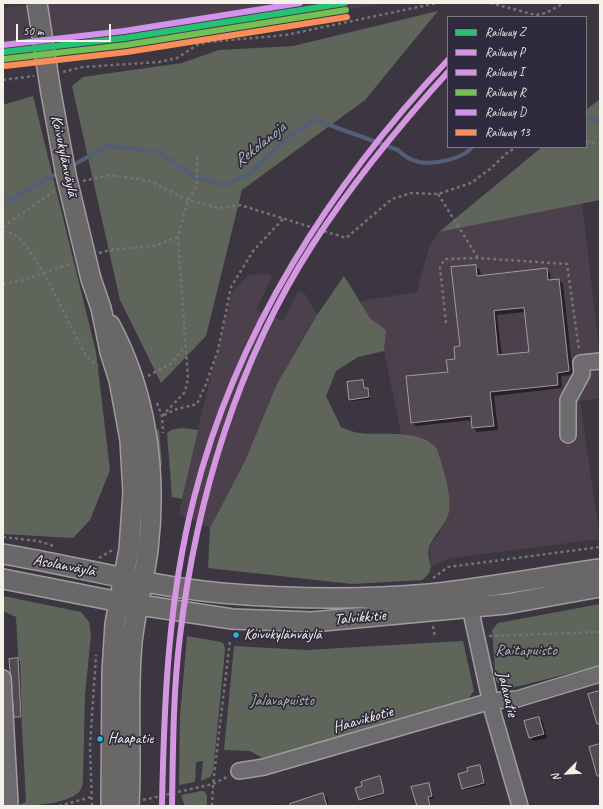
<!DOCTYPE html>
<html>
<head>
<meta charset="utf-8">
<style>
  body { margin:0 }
  #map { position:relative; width:603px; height:809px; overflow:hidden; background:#3b3640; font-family:Caveat,sans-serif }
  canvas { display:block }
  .frame { position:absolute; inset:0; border:4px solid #f4f1e8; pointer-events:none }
  .legend { position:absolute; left:447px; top:16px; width:140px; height:132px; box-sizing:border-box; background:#2f2a3d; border:1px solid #7e7a81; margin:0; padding:5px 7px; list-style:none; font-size:12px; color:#f4f1e8 }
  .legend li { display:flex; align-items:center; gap:8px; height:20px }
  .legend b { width:20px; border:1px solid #7e7a81 }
  .north { position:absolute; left:547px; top:753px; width:40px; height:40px; -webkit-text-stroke:3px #2f2a3d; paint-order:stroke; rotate:246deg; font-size:11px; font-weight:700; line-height:16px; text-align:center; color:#f4f1e8 }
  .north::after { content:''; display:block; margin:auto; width:14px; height:18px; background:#f4f1e8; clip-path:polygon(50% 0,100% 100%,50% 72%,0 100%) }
  .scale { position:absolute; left:16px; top:24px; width:95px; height:18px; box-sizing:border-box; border:2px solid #f4f1e8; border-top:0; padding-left:5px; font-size:12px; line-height:14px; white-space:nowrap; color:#f4f1e8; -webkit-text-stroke:3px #2f2a3d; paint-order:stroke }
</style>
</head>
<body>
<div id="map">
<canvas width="603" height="809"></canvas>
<div class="frame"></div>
<ul class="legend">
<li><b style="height:5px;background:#26c172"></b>Railway Z</li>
<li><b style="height:5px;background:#d596e1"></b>Railway P</li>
<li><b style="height:5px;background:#d596e1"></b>Railway I</li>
<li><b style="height:5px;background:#74c052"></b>Railway R</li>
<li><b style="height:5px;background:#d193ec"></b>Railway D</li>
<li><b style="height:5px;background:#fa8e5a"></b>Railway 13</li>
</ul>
<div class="north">N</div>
<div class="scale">50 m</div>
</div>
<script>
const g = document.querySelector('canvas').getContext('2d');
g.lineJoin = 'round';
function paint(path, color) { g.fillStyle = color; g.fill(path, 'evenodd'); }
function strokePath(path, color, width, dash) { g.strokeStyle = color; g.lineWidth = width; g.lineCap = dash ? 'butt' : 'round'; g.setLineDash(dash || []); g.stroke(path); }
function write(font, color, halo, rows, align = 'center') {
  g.font = font + ' Caveat,sans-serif'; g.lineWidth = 3.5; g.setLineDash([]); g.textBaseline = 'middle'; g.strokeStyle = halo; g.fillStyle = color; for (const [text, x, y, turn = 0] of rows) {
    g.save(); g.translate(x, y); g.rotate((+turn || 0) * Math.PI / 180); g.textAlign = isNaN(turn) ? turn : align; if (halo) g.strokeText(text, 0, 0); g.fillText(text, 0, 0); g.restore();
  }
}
paint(new Path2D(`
  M44 3H386L131 45 3 64V8Z
  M582 203 600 357V398L580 401 600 539 451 558 431 567 429 547 440 533 448 493 446 482 437 449 409 435 401 434 384 351 386 330 370 318 360 301 417 292 429 247 439 232Z
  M267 274 272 276 256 310 283 321 298 291 305 294 317 315 277 384 245 461 210 528 179 514 189 464 232 293 248 275Z`), '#4b404c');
paint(new Path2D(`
  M438 11 365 100 242 190 206 336 161 383 120 300 72 86 83 77 182 63 219 50 293 46Z
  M33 96 96 352 110 470 90 520 73 538 3 534V103L6 104Z
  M600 99V200L439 232 542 147H586V110Z
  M344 276 370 318 386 330 384 351 358 357 336 371 326 396 341 427C346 429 353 432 359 433 382 436 421 428 437 449 442 465 455 502 447 518 443 526 431 541 429 547 425 561 439 568 422 580L352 584 208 568 210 528 245 461 277 384 317 315Z
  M182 428 198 430 182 499 172 497 167 433 171 430Z
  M155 429 159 430 162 465 159 466Z
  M3 596 81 612 89 622 91 635 85 695 83 780C83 783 82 787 81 789 73 804 31 806 16 806L26 802 16 617 3 611Z
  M600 604V666L511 688 504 687 496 681 492 630 498 623Z
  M187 636 221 642 224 644 225 650 213 772 210 777 201 781 203 761 196 762 195 782 179 785 180 716Z
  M463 641 474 691 466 701 268 761 250 751 224 750 234 646 305 650Z
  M201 791H204L207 795V806H185L181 795Z`), '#60655b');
paint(new Path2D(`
  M476 266 480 270 481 276 546 269 550 273 551 281 559 280 563 284 573 375 561 376 562 388 494 396 498 430 477 432 473 428 472 420 416 426 412 422 449 372 456 359 461 347ZM526 312 530 353 502 356 497 315Z
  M363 381 365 389 370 390V399L351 401 349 399Z
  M18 659 20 661 22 718H17L15 717Z
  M539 718 543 722 547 738 534 741 530 737Z
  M479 766 486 785 464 790 463 788 469 772Z
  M379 778 385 794 362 801 360 800 363 786Z
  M429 784 434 798 429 799 431 806H418Z
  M322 794 327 798 329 806H308Z
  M278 804 281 806H272Z
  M481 804 482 806H475Z`), '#0007');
strokePath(new Path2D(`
  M586 117 600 122
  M70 167 107 146 157 151 196 177 225 185 246 176 289 136 316 120 398 150C404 156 410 160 419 162 434 165 463 159 472 147
  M3 204 60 172`), '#535f78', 4);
const building = new Path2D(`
  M476 265 477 276 547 268 548 280 559 279 569 371 557 373 558 385 490 392 494 426 472 428 471 416 411 423 406 376 448 372 446 360 455 359 454 347 460 346 451 267ZM524 308 529 352 498 355 494 311Z
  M363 380 364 388H368L369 397 349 400 347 382Z
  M18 658 21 717H14L9 659Z
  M600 691V724H597L588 694Z
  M539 717 544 734 529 738 524 721Z
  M600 744V776H597L589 747Z
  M480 765 484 783 462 789 458 774 468 771 467 768Z
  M380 776 384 793 359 800 355 788 362 786 361 782Z
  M429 783 432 796 428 797 430 806H417L411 787Z
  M323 793 327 806H291L290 804Z`);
paint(building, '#524b51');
strokePath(building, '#9f9c9f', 1);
const minor = new Path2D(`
  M568 435V400L582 374 581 363 600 361
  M468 598 493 713 520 806
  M3 678 10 803 4 806
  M239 771 264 767 491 701 517 699 600 674`);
const major = new Path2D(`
  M91 279 101 308 110 352 119 380 130 440 133 493 129 549 115 624 112 672 111 806
  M110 325C147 394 157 473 148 550 144 581 135 612 132 643 127 697 132 752 129 806
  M3 554C76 566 147 586 221 593 290 599 360 600 429 594 486 588 543 577 600 569
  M3 579 120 602 232 619 312 622 506 604 600 587`);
strokePath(minor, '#9f9c9f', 18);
strokePath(major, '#9f9c9f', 22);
strokePath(new Path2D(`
  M490 3 536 15 546 13 564 3
  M63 72 83 67 159 62 177 58 197 45 208 42 286 35 437 3
  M3 80 34 76
  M586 141 600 144
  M83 181 111 175 150 181 188 200 218 208 240 205 346 238 392 199 411 193 438 194 471 183 490 169 508 152 517 147
  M438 194 478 258
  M3 227 54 191
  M3 231C7 232 12 233 15 235 37 249 71 330 87 357L98 366
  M99 253 110 250 154 246 178 237
  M3 284 24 280 72 263
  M446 323 440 267 445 259 478 258 567 264 579 350
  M148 376 172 363 185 346
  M157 403 162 416 163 433
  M164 415 177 409 197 404 206 384 218 350 231 287 253 251 283 219
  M162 416 185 392 188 378 178 237 188 200 197 185V157
  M3 537 38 541 54 546
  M99 558 114 549
  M433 578 448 567 600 547
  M433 626 435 638
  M489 636 600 632
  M143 800 213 784 227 777
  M59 806 91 797
  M92 806 90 746 96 655
  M212 806 213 784 230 640`), '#747276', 2.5, [3, 3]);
strokePath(minor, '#6d6b6d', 15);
strokePath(major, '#6a6768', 19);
const majorBridge = new Path2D(`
  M37 3 51 93 66 175 91 279`);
strokePath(majorBridge, '#9f9c9f', 22, []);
strokePath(majorBridge, '#6a6768', 19);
strokePath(new Path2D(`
  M3 52 125 38 345 3`), '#26c172', 6);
strokePath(new Path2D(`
  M162 806C164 703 168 599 194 498 236 332 331 184 448 60`), '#d596e1', 6);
strokePath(new Path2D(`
  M172 806C173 749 173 692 180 636 196 500 238 360 313 244 353 182 399 126 448 72`), '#d596e1', 6);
strokePath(new Path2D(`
  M4 59 126 45 346 10`), '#74c052', 6);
strokePath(new Path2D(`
  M3 45 124 31 300 3`), '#d193ec', 6);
strokePath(new Path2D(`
  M5 66 127 52 347 17`), '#fa8e5a', 6);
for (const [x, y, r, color] of [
  [236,635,3.5,"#20b9da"],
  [100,739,3.5,"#20b9da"]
]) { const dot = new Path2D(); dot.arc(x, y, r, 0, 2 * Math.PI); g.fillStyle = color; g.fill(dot); strokePath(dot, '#2f2a3d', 1.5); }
write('15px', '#f4f1e8', '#2f2a3d', [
  ["Koivukylänväylä",244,635],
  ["Haapatie",108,739]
], 'left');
write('16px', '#f4f1e8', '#2f2a3d', [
  ["Koivukylänväylä",64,156,78],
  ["Asolanväylä",64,566,11],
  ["Talvikkitie",360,618,-5],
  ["Jalavatie",507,694,76],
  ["Haavikkotie",363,720,-16]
]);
write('16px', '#b4b5aa', '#2f2a3d', [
  ["Raitapuisto",526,651],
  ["Jalavapuisto",282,701]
]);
write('italic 17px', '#b4b8be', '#2f2a3d', [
  ["Rekolanoja",260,145,-39]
]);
</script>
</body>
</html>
